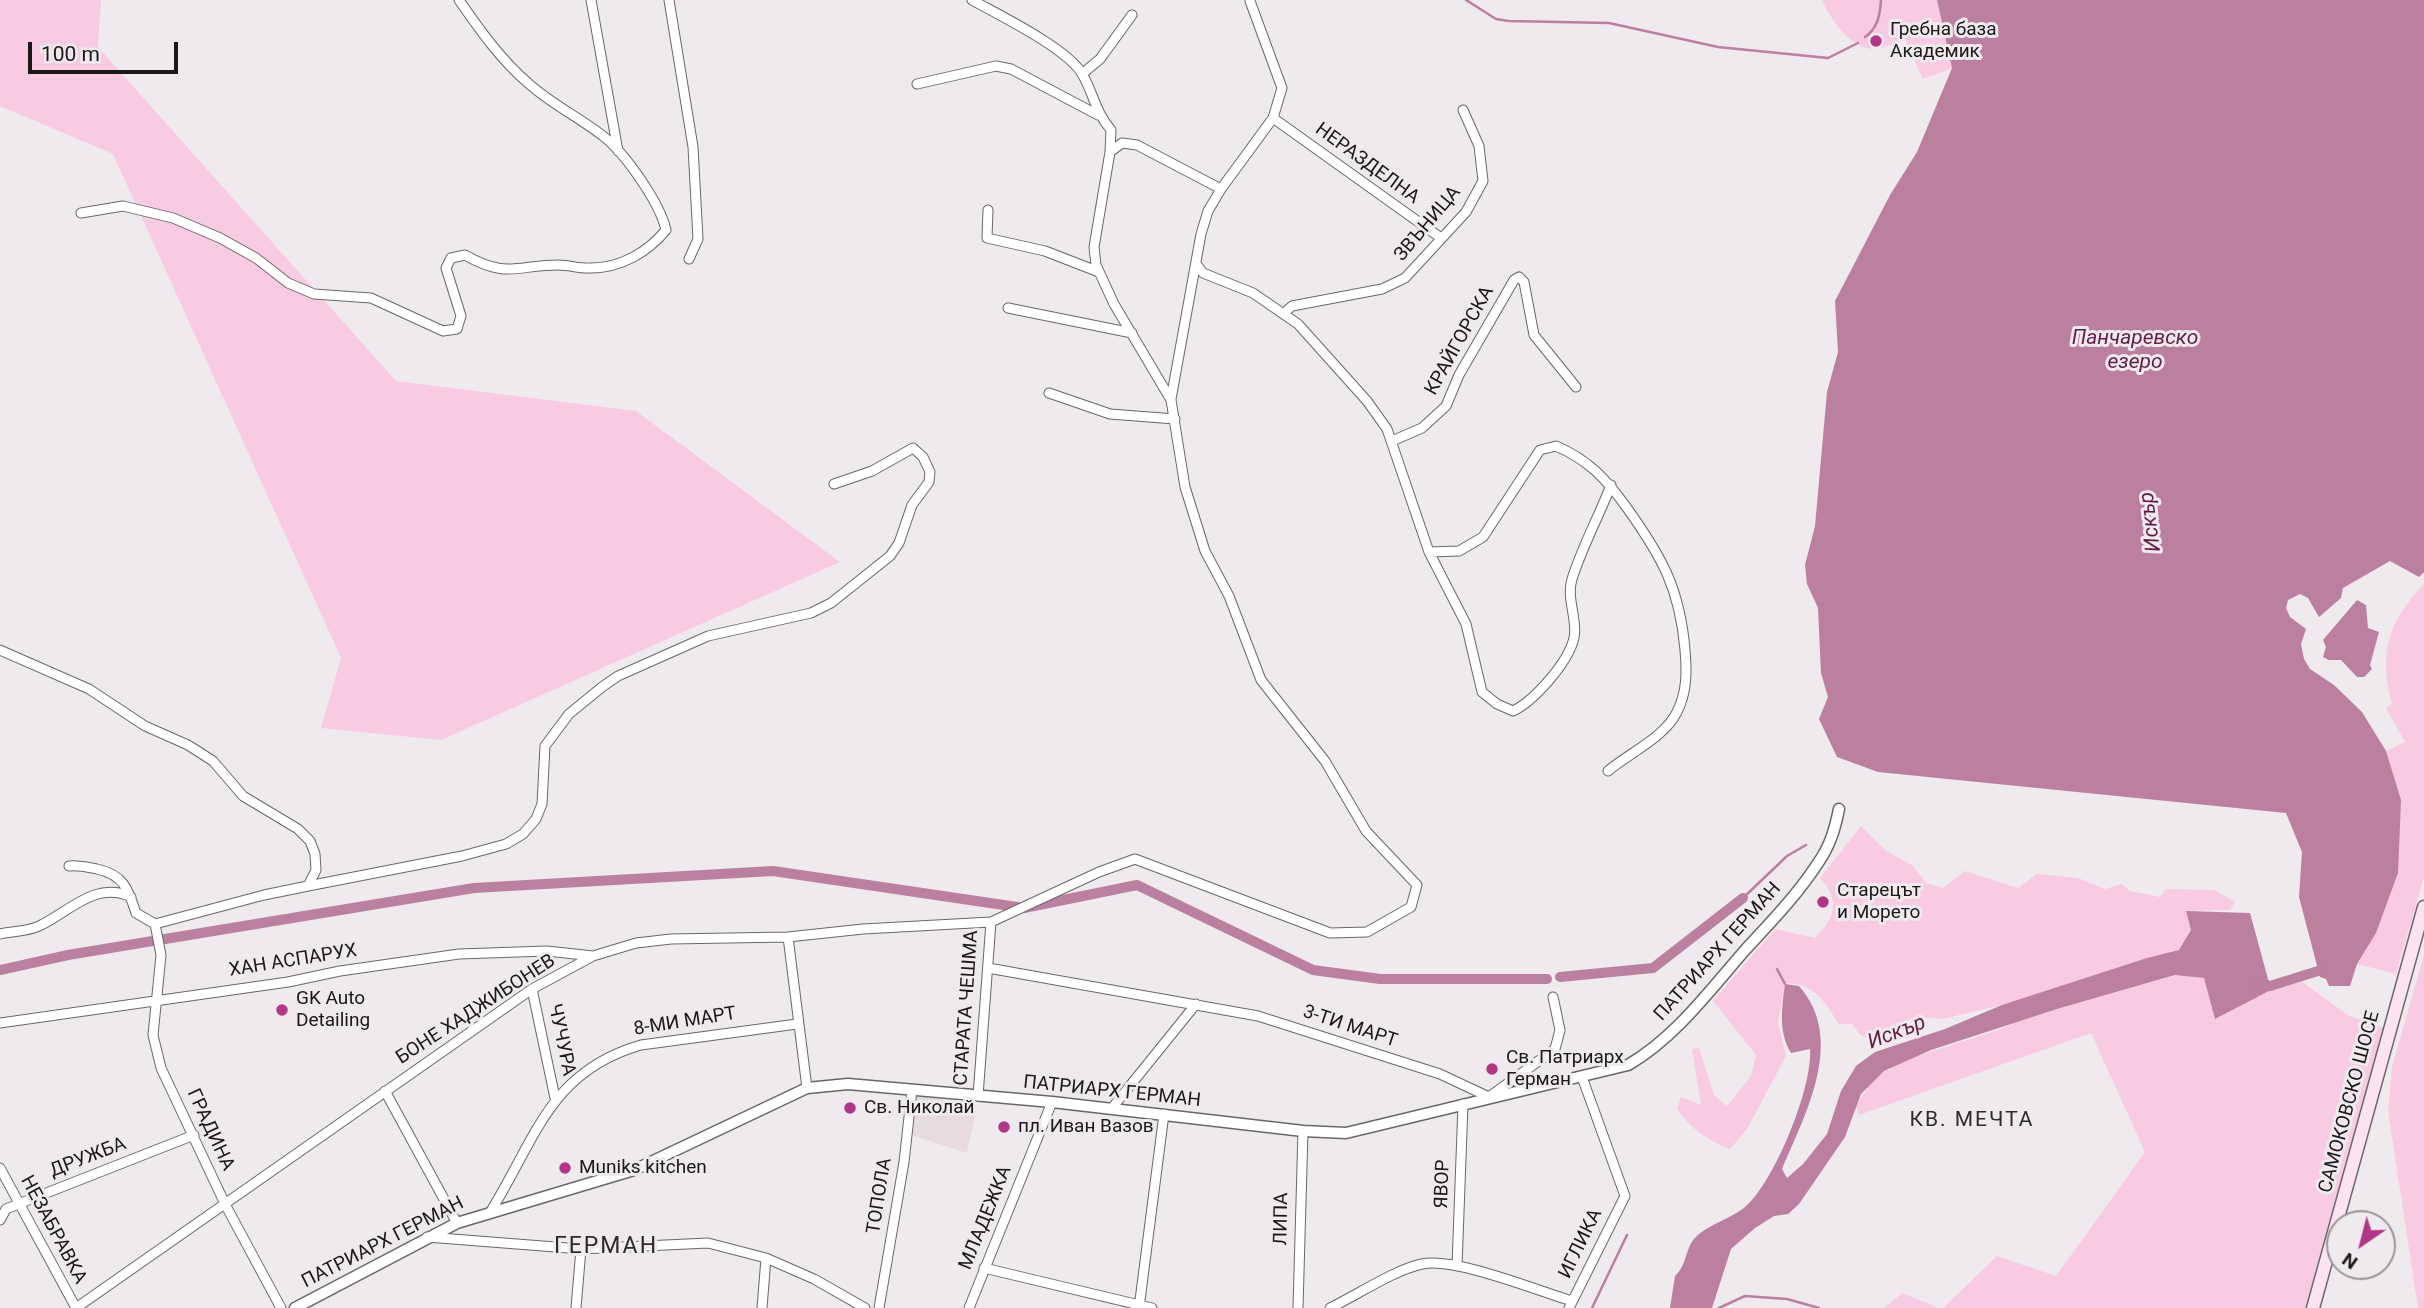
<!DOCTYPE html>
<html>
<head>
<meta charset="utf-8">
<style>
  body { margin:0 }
  #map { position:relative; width:2424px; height:1308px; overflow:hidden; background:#efeaed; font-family:Roboto,sans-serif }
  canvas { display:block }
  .north { position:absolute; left:2326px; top:1210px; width:70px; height:70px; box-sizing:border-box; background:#efeaed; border:2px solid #9a9698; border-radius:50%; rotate:215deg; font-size:19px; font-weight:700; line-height:28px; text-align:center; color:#1a1819 }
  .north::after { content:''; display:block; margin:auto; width:24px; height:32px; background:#b33686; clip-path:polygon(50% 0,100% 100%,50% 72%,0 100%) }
  .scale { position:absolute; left:28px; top:42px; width:150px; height:32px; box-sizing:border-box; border:4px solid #1a1819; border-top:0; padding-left:9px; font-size:21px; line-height:24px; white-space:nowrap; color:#1a1819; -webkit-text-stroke:5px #efeaed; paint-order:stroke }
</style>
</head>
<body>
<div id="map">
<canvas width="2424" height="1308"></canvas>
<div class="north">N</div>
<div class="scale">100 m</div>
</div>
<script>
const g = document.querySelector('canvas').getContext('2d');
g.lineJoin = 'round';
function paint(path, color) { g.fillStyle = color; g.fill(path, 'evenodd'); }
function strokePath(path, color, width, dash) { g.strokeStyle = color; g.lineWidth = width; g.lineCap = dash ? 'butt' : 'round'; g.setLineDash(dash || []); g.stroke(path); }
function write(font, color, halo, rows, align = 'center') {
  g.font = font + ' Roboto,sans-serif'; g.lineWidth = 6; g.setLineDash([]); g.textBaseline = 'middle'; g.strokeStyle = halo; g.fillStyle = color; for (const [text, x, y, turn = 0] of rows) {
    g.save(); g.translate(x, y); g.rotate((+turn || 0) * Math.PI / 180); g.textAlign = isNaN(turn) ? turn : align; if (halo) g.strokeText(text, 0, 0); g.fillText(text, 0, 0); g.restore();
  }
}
paint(new Path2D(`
  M916 1095 977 1106 967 1153 911 1135Z`), '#e7dbe1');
paint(new Path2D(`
  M0 0H101L98 47 396 381 636 411 840 562 441 740 321 728 341 658 113 154 0 106Z
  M1822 0H1937L1952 68 1923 79 1905 39C1896 42 1882 50 1873 49 1849 47 1831 20 1822 0Z
  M2424 584V877L2396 974 2357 964 2376 933 2401 800 2386 751 2405 742 2386 708 2392 704C2378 654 2388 621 2424 584Z
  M1861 826 1886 851 1912 865 1926 883 1943 888 1965 871 2018 888 2037 874 2078 878 2105 889 2122 884 2130 891 2160 897 2166 889 2215 890 2235 902 2230 910 2186 911 2199 961 2170 953 2147 958 2018 1001 1943 1019 1914 1017 1872 1040 1860 1035 1852 1024H1839C1824 1001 1815 984 1785 983L1778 1022 1786 1056 1747 1129 1730 1149C1708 1141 1690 1128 1677 1109L1681 1097 1701 1105 1692 1049 1699 1048 1714 1095 1727 1106 1751 1076 1756 1055 1713 1001 1775 929 1815 938C1835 918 1841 901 1820 878Z
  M2424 955V1308H2418L2388 1111 2392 1067Z
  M2176 975 2204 978 2216 1019 2271 990 2302 982 2348 1015 2384 1028 2305 1308H1943L1997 1256 2056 1276 2145 1152 2091 1033 1859 1115 1856 1105 1876 1076 1911 1058 1998 1030 2023 1019Z
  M1902 1293 1939 1308H1884Z`), '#f9cbe3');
paint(new Path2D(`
  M1937 0H2424V572L2419 577 2390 561 2343 588 2341 598 2319 617 2308 598 2300 594 2288 600 2286 608 2290 617 2306 629 2301 644 2304 659 2310 669 2334 685 2362 712 2386 751 2401 800 2398 873 2376 933 2357 964 2350 986H2329L2326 979 2320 977 2299 897 2302 852 2286 813 1878 772 1837 757 1819 719 1828 697 1821 673 1818 608 1807 584 1805 565 1815 526 1827 392 1838 352 1835 301 1890 195 1917 152 1952 68Z
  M2357 600 2366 605 2368 628 2379 632 2370 665 2372 669 2364 677H2357L2341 660H2329L2323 657 2326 647 2323 640Z
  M2186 911 2250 913 2271 990 2215 1019 2204 978 2175 975 2057 1009 1931 1050 1884 1071 1861 1094 1845 1137 1799 1204 1788 1214 1774 1216 1755 1228 1731 1249 1712 1308H1670L1675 1276C1687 1265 1685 1250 1694 1239 1706 1225 1731 1219 1745 1207 1774 1183 1813 1087 1810 1049L1791 1053C1778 1032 1782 1007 1785 984L1799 986C1846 1039 1806 1113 1782 1169L1787 1178 1803 1164 1827 1134 1841 1091 1856 1066 1875 1052 1945 1029 2002 1005 2147 958 2179 950 2191 930Z`), '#bb7fa0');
strokePath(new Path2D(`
  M1466 0 1496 19 1509 21 1609 23 1718 47 1828 58 1858 43
  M1865 37C1878 28 1880 15 1881 0
  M1743 898 1787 856 1806 845
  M1777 969 1785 984
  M1592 1308 1627 1235
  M1719 1308 1745 1296 1787 1299 1819 1308`), '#bb7fa0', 2.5);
strokePath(new Path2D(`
  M0 970 68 955 474 888 773 871 1024 908 1137 885 1313 970 1380 979H1547
  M1560 977 1653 968 1743 898
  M2257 982 2270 986 2318 971`), '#bb7fa0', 10);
const minor = new Path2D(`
  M591 0 618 151
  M669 0 693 147 698 239 689 259
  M1082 74 1100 59 1132 15
  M917 84 996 66 1011 69 1098 115
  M1273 118 1441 238
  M1110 152 1122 143 1137 145 1221 189
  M988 210 987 238 1045 251 1099 272
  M81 213 123 206 173 218 220 238 256 258 288 283 314 294 371 298 443 331 457 329 461 316 446 268 451 258 465 255C507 279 516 265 559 265 570 265 580 269 591 268 621 268 648 252 666 230 660 203 625 153 603 136 579 117 551 104 528 83 501 60 479 29 459 0
  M1197 265 1203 273 1253 293 1298 324 1367 401 1387 429 1429 552 1466 624 1482 692 1497 704 1513 711C1534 701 1568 663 1574 638 1578 620 1566 599 1572 579 1582 547 1599 516 1611 485
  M1008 308 1132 333
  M1283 314 1292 306 1382 289 1405 278 1466 212 1483 181 1479 146 1463 110
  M1049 393 1110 414 1175 419
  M1171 399 1201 234 1208 211 1221 189 1273 118 1282 88 1250 1
  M1392 441 1422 428 1446 406 1459 375 1514 280 1519 277 1524 282 1534 335 1576 387
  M1429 552 1459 551 1483 537 1540 450 1556 446C1589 460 1607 480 1627 508 1662 557 1680 589 1685 650 1687 672 1687 692 1677 712 1664 738 1629 753 1608 771
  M0 650 89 689 145 726 188 745 213 761 243 796 298 829 310 841 315 854 316 870 308 886 264 895 155 924 136 913C128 889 124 875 97 869 87 867 79 865 69 866
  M308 886 462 856 506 844 523 834 536 819 542 804 545 746 569 714 602 687 618 676 708 636 811 613 831 603 890 556 899 543 912 505 929 482 930 472 923 457 913 448 872 471 834 484
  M155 924 161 955 153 1035 161 1068 226 1206 281 1308
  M0 934C13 931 26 932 39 926 68 913 95 880 131 897
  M788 937 807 1088
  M988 968 1258 1016 1440 1074 1489 1097 1555 1049 1560 1030 1553 997
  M532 989 555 1098
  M0 1023 288 982 340 971 459 954 547 951 593 956
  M385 1091 457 1223
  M978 1096 991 922
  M1112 1108 1196 1004
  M0 1168 76 1308
  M491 1211C536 1138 550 1071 641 1045L797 1024
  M0 1220 6 1209 21 1203 194 1135
  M427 1237 581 1249 708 1243 766 1258 814 1279 865 1308
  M1457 1266 1463 1104
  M984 1268 1152 1308
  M76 1308 532 989 593 956 636 943 671 939 788 937 863 929 991 922 1099 872 1135 859 1330 933 1367 932 1411 907 1417 885 1366 831 1325 761 1261 680 1229 596 1205 551 1185 487 1171 400 1114 304 1096 265 1094 247 1110 152 1111 130C1095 112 1093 91 1081 72 1064 47 1001 16 972 0
  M576 1308 581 1249
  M762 1308 766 1258
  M879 1308 904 1162 912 1090
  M969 1308 1052 1102
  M1139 1308 1164 1114
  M1298 1308 1303 1131
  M1330 1308C1357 1295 1394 1270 1422 1264 1455 1257 1538 1291 1572 1301
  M1569 1308 1625 1196 1582 1077`);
const tertiary = new Path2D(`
  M295 1308 457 1223 634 1170 807 1088 848 1084 1052 1102 1303 1131 1346 1133 1628 1065C1675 1038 1710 990 1746 949 1771 922 1798 894 1818 863 1830 846 1835 829 1839 809`);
const secondary = new Path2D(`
  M2313 1308 2424 907`);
strokePath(minor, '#6b6769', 11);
strokePath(tertiary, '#6b6769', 13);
strokePath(secondary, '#6b6769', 15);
strokePath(minor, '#fff', 9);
strokePath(tertiary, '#fff', 10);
strokePath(secondary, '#fce3f1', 12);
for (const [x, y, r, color] of [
  [1876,41,7,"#b33686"],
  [1823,902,7,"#b33686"],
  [282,1010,7,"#b33686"],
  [1492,1069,7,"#b33686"],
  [850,1108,7,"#b33686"],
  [1004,1127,7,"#b33686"],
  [565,1168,7,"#b33686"]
]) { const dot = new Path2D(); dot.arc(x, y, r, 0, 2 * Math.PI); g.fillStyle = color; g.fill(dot); strokePath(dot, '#efeaed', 2.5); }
write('19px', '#1a1819', '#efeaed', [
  ["Гребна база",1890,30],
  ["Академик",1890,52],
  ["Старецът",1837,891],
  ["и Морето",1837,913],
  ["GK Auto",296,999],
  ["Detailing",296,1021],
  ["Св. Патриарх",1506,1058],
  ["Герман",1506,1080],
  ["Св. Николай",864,1108],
  ["пл. Иван Вазов",1018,1127],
  ["Muniks kitchen",579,1168]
], 'left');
write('19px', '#1a1819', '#efeaed', [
  ["НЕРАЗДЕЛНА",1367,164,36],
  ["ЗВЪНИЦА",1428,224,-50],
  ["КРАЙГОРСКА",1460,341,-61],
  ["ПАТРИАРХ ГЕРМАН",1718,952,-48],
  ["ХАН АСПАРУХ",293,961,-9],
  ["СТАРАТА ЧЕШМА",967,1008,-86],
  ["БОНЕ ХАДЖИБОНЕВ",476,1010,-33],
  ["8-МИ МАРТ",685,1022,-9],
  ["3-ТИ МАРТ",1350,1027,18],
  ["ЧУЧУРА",561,1040,78],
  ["ПАТРИАРХ ГЕРМАН",1112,1092,6],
  ["САМОКОВСКО ШОСЕ",2350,1102,-75],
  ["ГРАДИНА",210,1130,65],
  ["ДРУЖБА",88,1158,-21],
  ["ЯВОР",1443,1184,-88],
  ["ТОПОЛА",880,1196,-81],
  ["МЛАДЕЖКА",986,1218,-68],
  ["ЛИПА",1282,1219,-89],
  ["НЕЗАБРАВКА",53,1230,62],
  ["ПАТРИАРХ ГЕРМАН",383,1243,-27],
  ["ИГЛИКА",1581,1244,-64]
]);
write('italic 21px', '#631b49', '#efeaed', [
  ["Панчаревско",2135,339],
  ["езеро",2135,363],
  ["Искър",2151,522,-97],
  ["Искър",1897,1033,-21]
]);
g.letterSpacing = '2px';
write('21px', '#2e2a2c', '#efeaed', [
  ["КВ. МЕЧТА",1972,1121]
]);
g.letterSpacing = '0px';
g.letterSpacing = '2px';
write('23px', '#2e2a2c', '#efeaed', [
  ["ГЕРМАН",606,1247]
]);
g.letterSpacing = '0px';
</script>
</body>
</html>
